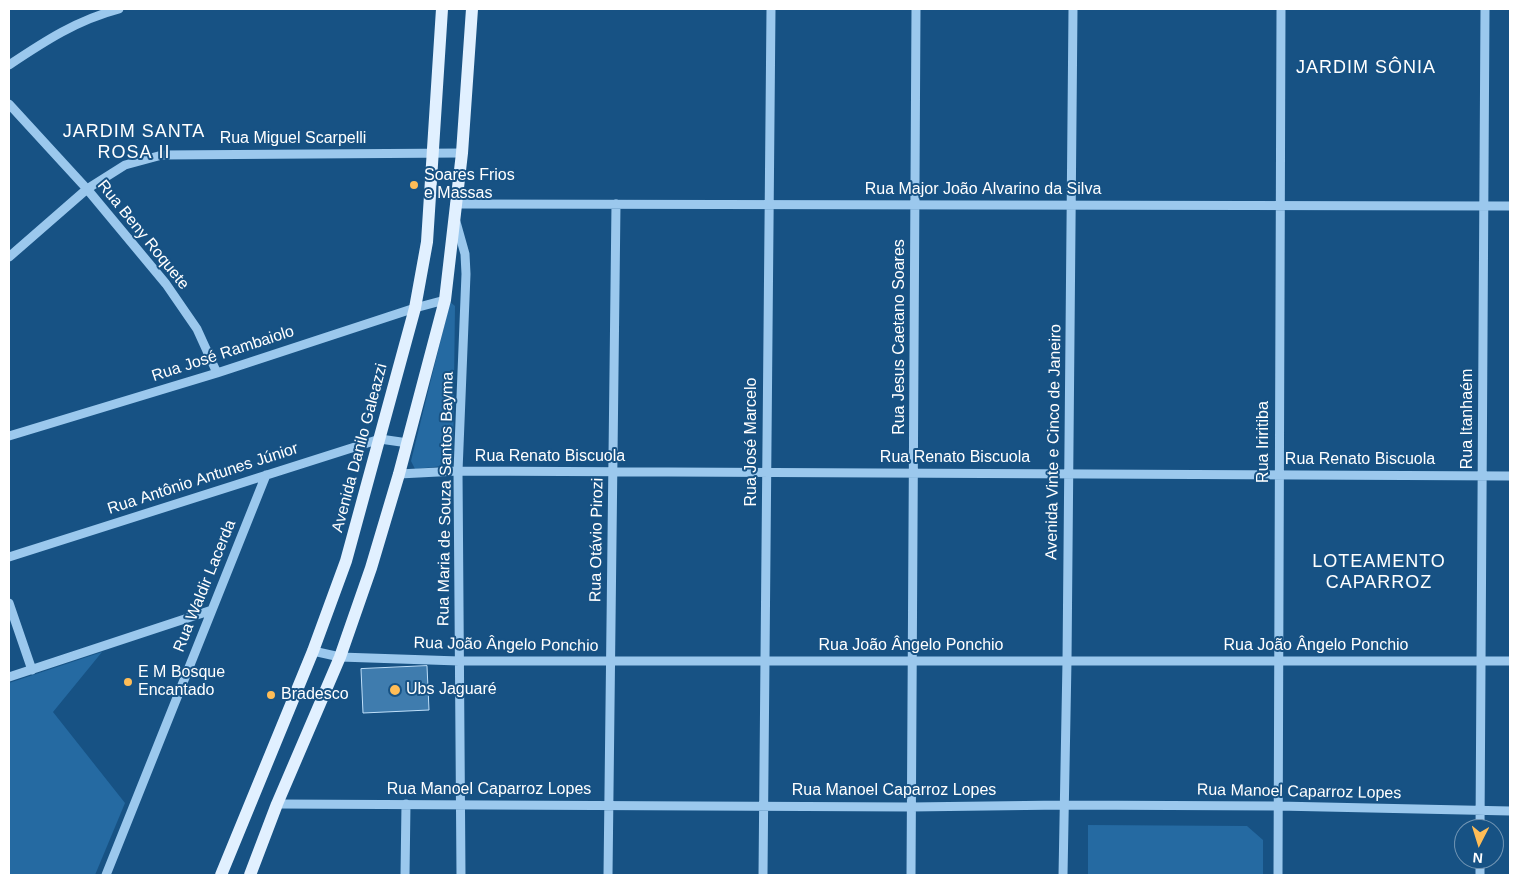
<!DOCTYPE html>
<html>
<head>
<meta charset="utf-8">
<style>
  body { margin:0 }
  #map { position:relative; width:1519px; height:884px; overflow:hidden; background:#175284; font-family:Helvetica,sans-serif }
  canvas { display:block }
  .frame { position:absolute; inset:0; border:10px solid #fff; pointer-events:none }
  .north { position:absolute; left:1454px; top:819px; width:50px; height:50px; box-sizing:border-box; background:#175284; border:1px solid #7497b5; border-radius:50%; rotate:185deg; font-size:14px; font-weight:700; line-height:20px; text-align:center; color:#fff }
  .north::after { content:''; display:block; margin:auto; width:18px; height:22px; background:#ffbd57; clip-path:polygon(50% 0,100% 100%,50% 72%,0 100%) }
</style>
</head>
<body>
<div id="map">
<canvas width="1519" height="884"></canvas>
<div class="frame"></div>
<div class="north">N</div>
</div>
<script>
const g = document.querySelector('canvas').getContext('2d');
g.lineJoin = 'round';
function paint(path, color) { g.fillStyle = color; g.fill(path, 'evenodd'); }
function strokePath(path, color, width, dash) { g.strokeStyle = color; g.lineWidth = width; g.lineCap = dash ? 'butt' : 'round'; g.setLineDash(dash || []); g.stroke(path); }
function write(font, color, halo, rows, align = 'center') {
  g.font = font + ' Helvetica,sans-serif'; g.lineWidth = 4; g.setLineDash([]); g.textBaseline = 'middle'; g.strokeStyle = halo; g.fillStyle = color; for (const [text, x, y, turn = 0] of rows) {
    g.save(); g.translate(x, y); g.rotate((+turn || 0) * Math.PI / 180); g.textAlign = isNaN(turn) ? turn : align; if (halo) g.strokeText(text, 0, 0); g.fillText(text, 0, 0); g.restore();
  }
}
paint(new Path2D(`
  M450 302 455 306 453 461 443 466 415 469 411 461Z
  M102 652 53 712 125 803 95 875H9V683Z
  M1088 825 1247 826 1263 840V875H1088Z`), '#256aa2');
const building = new Path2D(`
  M427 666 429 710 363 713 361 669Z`);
paint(building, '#3f7cae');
strokePath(building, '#c0e0fa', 1);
strokePath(new Path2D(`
  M9 65C45 41 77 20 119 9
  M9 104 87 189 166 284 197 329 217 373
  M455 204 1510 206
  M456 222 465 254 466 274 458 471 461 875
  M9 257 87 189 125 165 162 155 462 153
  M9 436 217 373 415 308 445 300
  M399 474 458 471 1510 476
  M9 557 380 439 408 443
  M9 603 32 670
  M313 651 340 657 459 661H1510
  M9 677 212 610
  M277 804 911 807 1063 805 1278 806 1510 811
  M1480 829 1485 9
  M106 875 266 475
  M405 875 406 804
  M608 875 616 204
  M763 875 771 9
  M911 875 916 9
  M1063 875 1067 661 1073 9
  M1278 875 1281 9
  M1480 875V859`), '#9bc8ed', 9);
strokePath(new Path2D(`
  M221 875 313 651 346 561 415 308 427 242 442 9
  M250 875 277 804 340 657 371 568 399 474 445 300 462 153 472 9`), '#e1f0ff', 12);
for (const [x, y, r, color] of [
  [414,185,5,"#ffbd57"],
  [128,682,5,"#ffbd57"],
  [395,690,6,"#ffbd57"],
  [271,695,5,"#ffbd57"]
]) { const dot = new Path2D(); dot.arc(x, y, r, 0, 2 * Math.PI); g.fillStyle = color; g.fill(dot); strokePath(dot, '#175284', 2); }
write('16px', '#fff', '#175284', [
  ["Rua Miguel Scarpelli",293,139],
  ["Rua Major João Alvarino da Silva",983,190],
  ["Rua Beny Roquete",143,235,51],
  ["Rua Jesus Caetano Soares",900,337,-90],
  ["Rua José Rambaiolo",223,354,-18],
  ["Rua Itanhaém",1468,419,-90],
  ["Rua José Marcelo",752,442,-90],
  ["Avenida Vinte e Cinco de Janeiro",1054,442,-89],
  ["Rua Iriritiba",1264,442,-90],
  ["Avenida Danilo Galeazzi",360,448,-75],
  ["Rua Renato Biscuola",550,457],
  ["Rua Renato Biscuola",955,458],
  ["Rua Renato Biscuola",1360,460],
  ["Rua Antônio Antunes Júnior",203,479,-18],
  ["Rua Maria de Souza Santos Bayma",446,499,-89],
  ["Rua Otávio Pirozi",597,540,-89],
  ["Rua Waldir Lacerda",205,586,-68],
  ["Rua João Ângelo Ponchio",506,645,1],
  ["Rua João Ângelo Ponchio",911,646],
  ["Rua João Ângelo Ponchio",1316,646],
  ["Rua Manoel Caparroz Lopes",489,790],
  ["Rua Manoel Caparroz Lopes",894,791],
  ["Rua Manoel Caparroz Lopes",1299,792,1]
]);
write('16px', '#fff', '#175284', [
  ["Soares Frios",424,176],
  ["e Massas",424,194],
  ["E M Bosque",138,673],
  ["Encantado",138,691],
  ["Ubs Jaguaré",406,690],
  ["Bradesco",281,695]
], 'left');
g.letterSpacing = '1px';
write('18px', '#fff', '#175284', [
  ["JARDIM SÔNIA",1366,68],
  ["JARDIM SANTA",134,132],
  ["ROSA II",134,153],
  ["LOTEAMENTO",1379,562],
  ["CAPARROZ",1379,583]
]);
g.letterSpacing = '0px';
</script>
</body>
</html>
